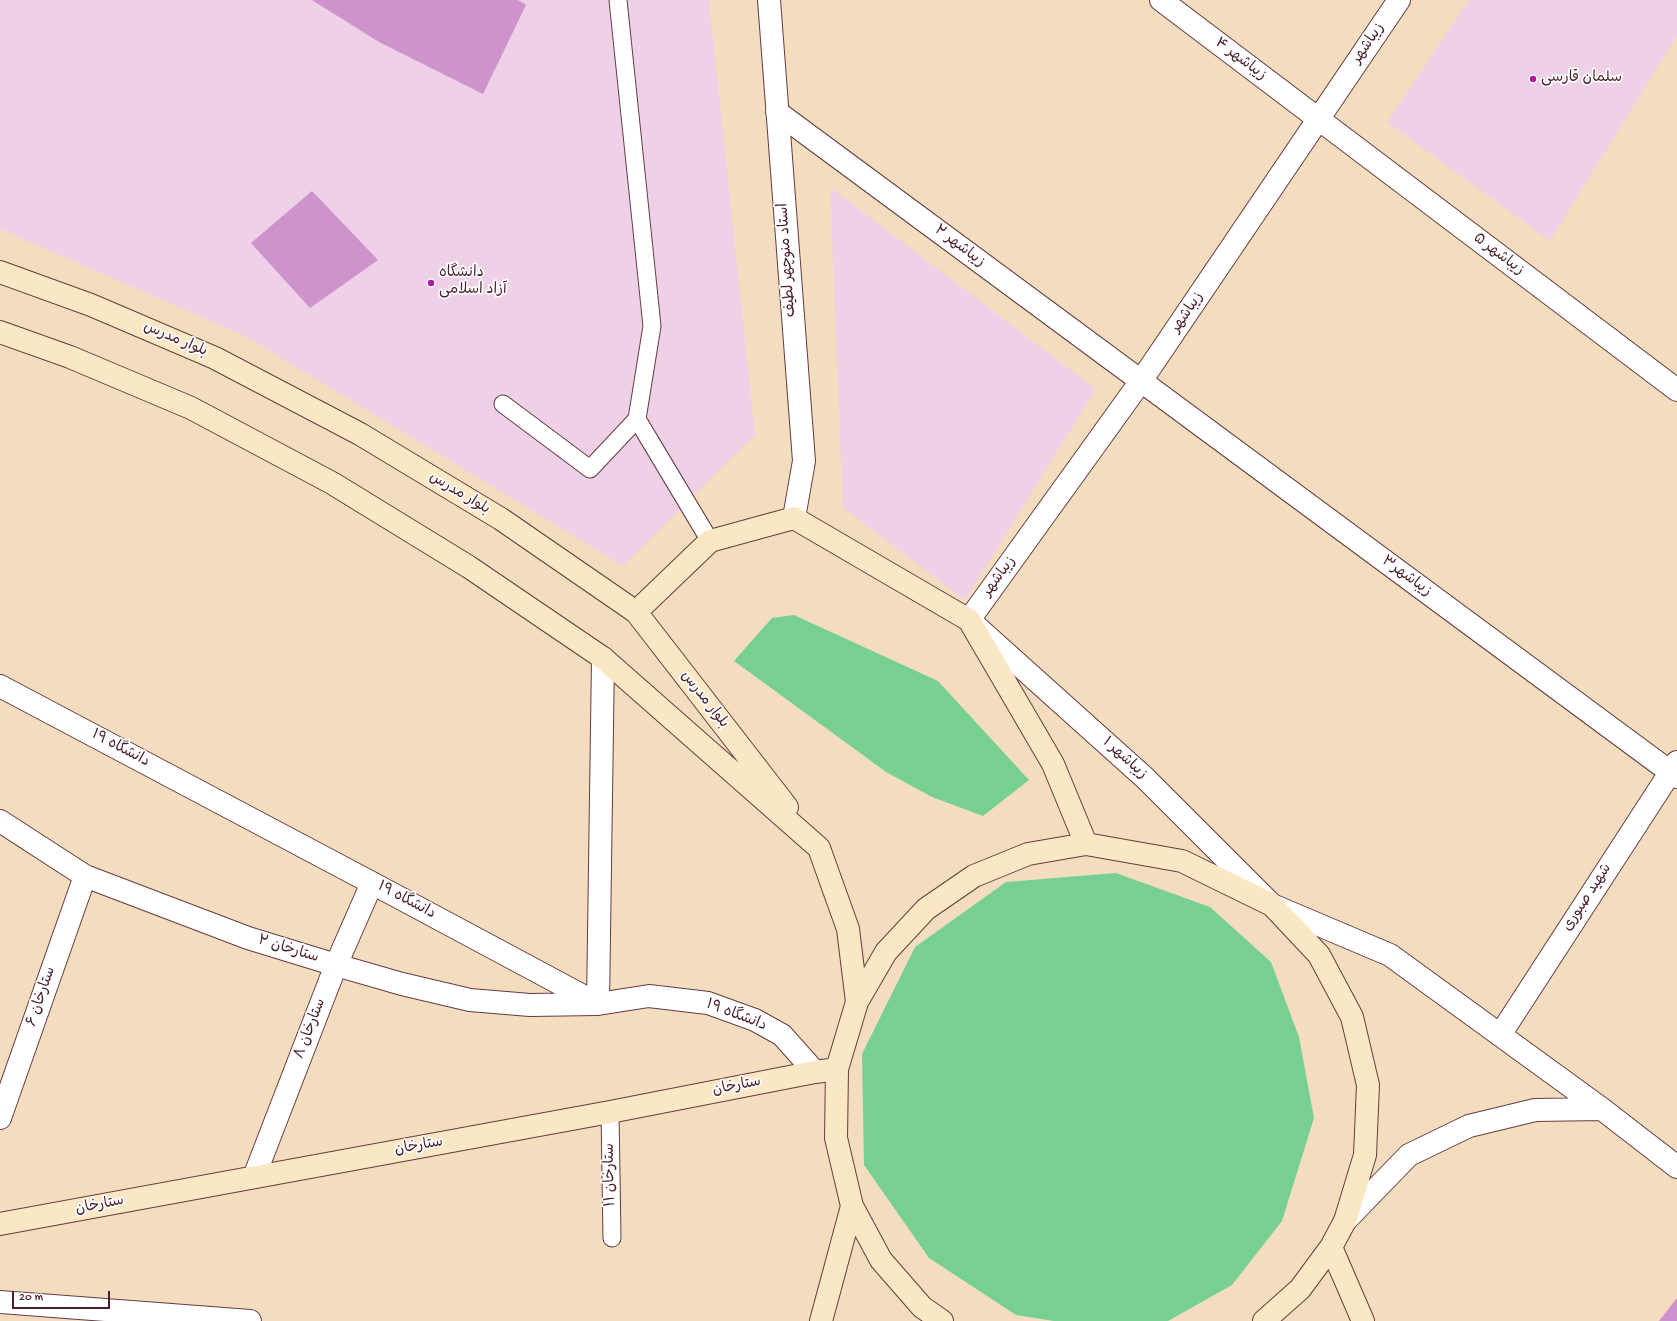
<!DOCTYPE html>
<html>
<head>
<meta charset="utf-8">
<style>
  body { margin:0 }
  #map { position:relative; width:1677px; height:1321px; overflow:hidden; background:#f4ddbf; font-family:"Gochi Hand",sans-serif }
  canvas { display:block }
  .scale { position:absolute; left:12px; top:1291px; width:98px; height:18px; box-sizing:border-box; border:2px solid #4a1f2b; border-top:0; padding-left:5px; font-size:12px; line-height:14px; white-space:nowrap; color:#4a1f2b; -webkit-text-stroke:3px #fff; paint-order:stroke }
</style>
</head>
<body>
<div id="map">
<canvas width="1677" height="1321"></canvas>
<div class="scale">20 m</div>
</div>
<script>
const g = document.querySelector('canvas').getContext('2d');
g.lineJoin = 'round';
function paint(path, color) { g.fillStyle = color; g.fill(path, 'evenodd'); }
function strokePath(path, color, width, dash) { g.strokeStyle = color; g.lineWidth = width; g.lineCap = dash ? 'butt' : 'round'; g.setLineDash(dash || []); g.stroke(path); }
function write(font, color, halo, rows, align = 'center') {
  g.font = font + ' "Gochi Hand","Playpen Sans Arabic",sans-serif'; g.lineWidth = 3.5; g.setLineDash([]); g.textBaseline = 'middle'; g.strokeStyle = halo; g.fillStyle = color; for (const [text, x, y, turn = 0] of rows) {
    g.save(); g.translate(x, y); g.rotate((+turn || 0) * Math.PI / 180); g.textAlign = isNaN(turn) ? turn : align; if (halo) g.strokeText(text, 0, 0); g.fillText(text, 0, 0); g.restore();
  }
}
paint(new Path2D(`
  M0 0H709L755 435 623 566 247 337 0 229Z
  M1469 0H1677V36L1550 241 1387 122Z
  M830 187 1096 389 965 600 843 508Z`), '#eed0e7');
paint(new Path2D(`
  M794 615 938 681 1029 780 983 816 932 797 886 772 734 661 772 618Z
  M1116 873 1210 907 1271 962 1299 1037 1314 1118 1282 1221 1232 1285 1168 1321H1054L1016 1315 929 1258 864 1165 862 1054 915 947 1006 882Z`), '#78cf94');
paint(new Path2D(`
  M312 0H518L526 5 483 94 379 42Z
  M312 191 378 260 310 308 251 243Z
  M1677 1298V1321H1659Z`), '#ce92cc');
const lane = new Path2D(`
  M618 0 652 326 637 419 710 541
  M503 404 590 469 637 419
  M610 1112 612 1238`);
const street = new Path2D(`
  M769 0 804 461 794 518
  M1161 0 1677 390
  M1399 0 1141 381 969 620 1145 778 1272 905 1390 955 1602 1109 1677 1167
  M777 112 1677 777
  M0 686 372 883 598 1004 649 996 708 1003 755 1020 782 1035 815 1072
  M0 821 85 876 248 938 336 965 402 984 470 1000 530 1005 598 1004 603 658
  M1500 1035 1677 762
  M0 1118 85 876
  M254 1177 336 965 372 883
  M1345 1221 1409 1155 1469 1126 1535 1110 1602 1109
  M0 1302 250 1321`);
const secondary = new Path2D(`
  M0 272 91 305 215 358 360 434 501 519 636 612 787 807
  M0 332 70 357 191 408 332 483 469 567 603 658 819 848 848 929 857 1002
  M636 612 710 541 794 518 969 620 1053 764 1086 844
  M0 1224 610 1112 815 1072 837 1069
  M1331 1247 1363 1321
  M821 1321 852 1206
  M942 1321 922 1307 881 1260 852 1206 836 1138 837 1069 857 1002 886 952 926 909 974 876 1028 854 1086 844 1182 861 1272 905 1319 955 1352 1017 1368 1085 1365 1155 1345 1221 1331 1247 1300 1289 1264 1321`);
strokePath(lane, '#643c41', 19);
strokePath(street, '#643c41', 24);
strokePath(secondary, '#643c41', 24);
strokePath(lane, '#fff', 17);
strokePath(street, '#fff', 22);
strokePath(secondary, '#fae7c3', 22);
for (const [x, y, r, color] of [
  [1533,79,4,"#b5179e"],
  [431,283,4,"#b5179e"]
]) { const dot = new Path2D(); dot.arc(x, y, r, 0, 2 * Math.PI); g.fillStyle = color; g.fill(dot); strokePath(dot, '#fff', 1.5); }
write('15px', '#4a1f2b', '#fff', [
  ["زیباشهر",1369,44,-56],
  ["زیباشهر ۴",1240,60,37],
  ["زیباشهر ۲",959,247,37],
  ["زیباشهر ۵",1498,255,37],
  ["استاد منوچهر لطیف",788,260,-94],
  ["زیباشهر",1188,313,-56],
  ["بلوار مدرس",175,340,23],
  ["بلوار مدرس",459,494,31],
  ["زیباشهر",1000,577,-54],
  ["زیباشهر۳",1406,577,36],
  ["بلوار مدرس",704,700,52],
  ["دانشگاه ۱۹",120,749,28],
  ["زیباشهر ۱",1124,759,42],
  ["شهید صبوری",1588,898,-57],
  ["دانشگاه ۱۹",406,901,28],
  ["ستارخان ۲",288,950,17],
  ["ستارخان ۶",42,997,-71],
  ["دانشگاه ۱۹",736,1016,21],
  ["ستارخان ۸",311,1029,-69],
  ["ستارخان",737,1087,-11],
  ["ستارخان",419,1147,-10],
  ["ستارخان ۱۱",611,1175,-91],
  ["ستارخان",100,1206,-11]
]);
write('15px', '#4a1f2b', '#fff', [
  ["سلمان قارسی",1541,79],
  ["دانشگاه",439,274],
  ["آزاد اسلامی",439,291]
], 'left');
</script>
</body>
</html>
